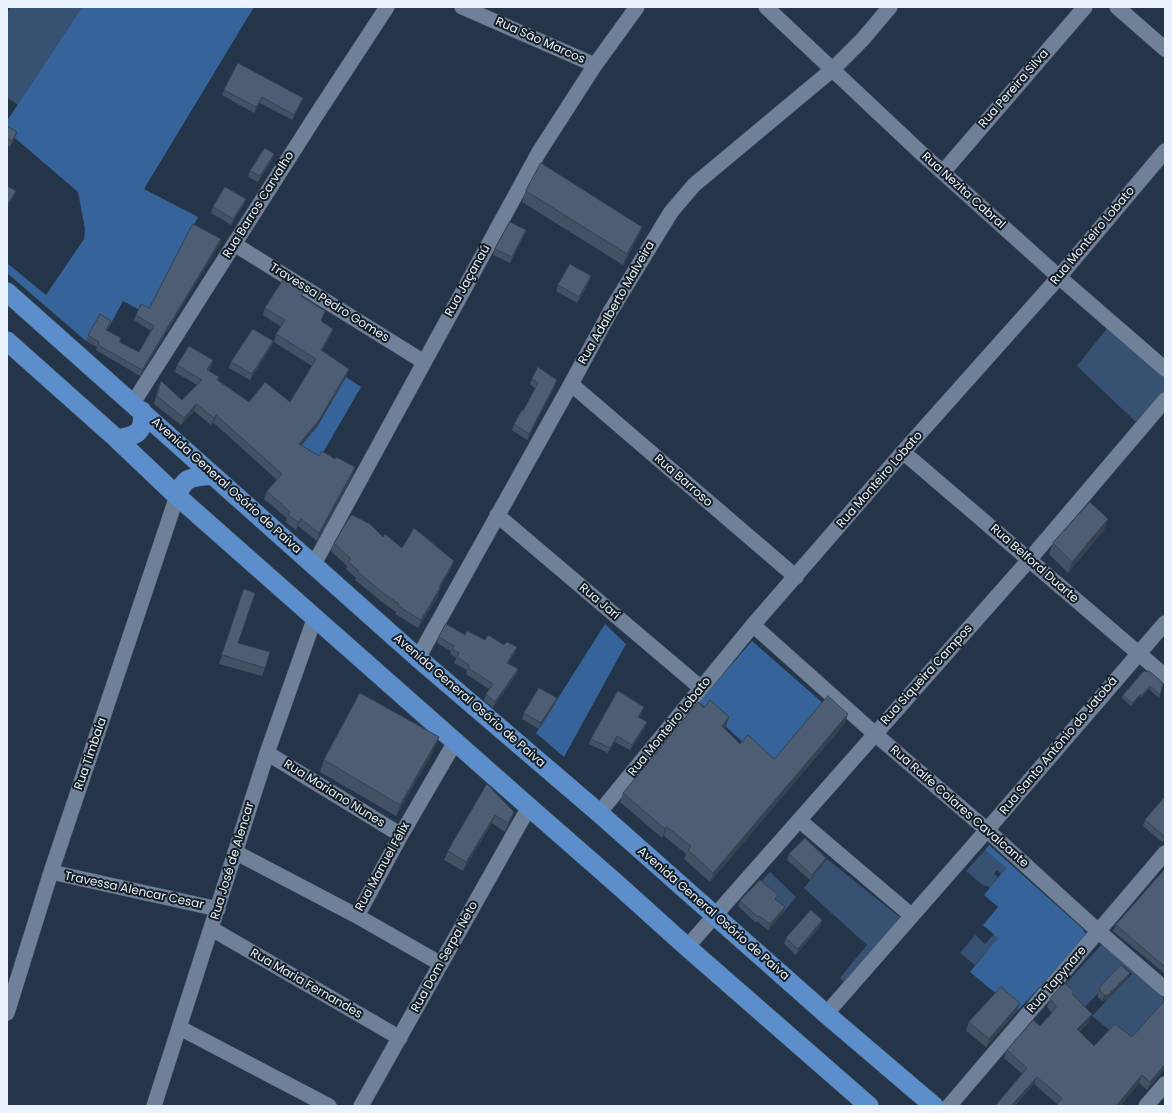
<!DOCTYPE html>
<html>
<head>
<meta charset="utf-8">
<style>
  body { margin:0 }
  #map { position:relative; width:1172px; height:1113px; overflow:hidden; background:#253549; font-family:Poppins,sans-serif }
  canvas { display:block }
  .frame { position:absolute; inset:0; border:8px solid #eaf3fd; pointer-events:none }
</style>
</head>
<body>
<div id="map">
<canvas width="1172" height="1113"></canvas>
<div class="frame"></div>
</div>
<script>
const g = document.querySelector('canvas').getContext('2d');
g.lineJoin = 'round';
function paint(path, color) { g.fillStyle = color; g.fill(path, 'evenodd'); }
function strokePath(path, color, width, dash) { g.strokeStyle = color; g.lineWidth = width; g.lineCap = dash ? 'butt' : 'round'; g.setLineDash(dash || []); g.stroke(path); }
function write(font, color, halo, rows, align = 'center') {
  g.font = font + ' Poppins,sans-serif'; g.lineWidth = 4; g.setLineDash([]); g.textBaseline = 'middle'; g.strokeStyle = halo; g.fillStyle = color; for (const [text, x, y, turn = 0] of rows) {
    g.save(); g.translate(x, y); g.rotate((+turn || 0) * Math.PI / 180); g.textAlign = isNaN(turn) ? turn : align; if (halo) g.strokeText(text, 0, 0); g.fillText(text, 0, 0); g.restore();
  }
}
paint(new Path2D(`
  M11 7H82L18 105 7 97V13Z
  M1109 326 1165 375V395L1140 426 1077 366Z
  M985 850 1006 868 1001 874 997 870 994 874 998 877 990 888 985 885 984 886 966 871Z
  M827 859 902 919 846 984 840 978 867 945 804 888Z
  M770 872 796 897 783 913 758 885Z
  M994 934 999 938 975 965 960 953 975 935 985 944Z
  M1104 942 1165 999V1004L1129 1045 1092 1016 1132 974 1124 966 1084 1008 1060 990Z`), '#375172');
paint(new Path2D(`
  M82 7H254L144 189 198 217 147 314 123 301 109 327 86 341 7 273V263L46 295 84 239 85 229 78 192 15 138 7 133V121Z
  M346 377 361 387 317 463 297 450 317 427Z
  M605 624 626 644 564 757 536 733Z
  M752 641 825 705 771 768 699 702Z
  M989 845 1083 929 1086 935 1083 942 1017 1011 970 972 998 938 983 925 998 907 984 895 1006 868 985 850Z`), '#35639a');
const minor = new Path2D(`
  M462 7 595 65
  M766 7 920 152 1059 277 1165 369
  M1117 7 1165 49
  M943 172 1085 7
  M234 244 424 362
  M571 384 796 577
  M133 403 315 117 387 7
  M903 452 1165 676
  M497 515 701 688
  M314 564 539 152 595 65 637 7
  M753 625 875 734 987 830 1098 931 1165 989
  M418 658 571 384 610 312 671 212 694 185 833 69 863 39 890 7
  M267 753 401 835
  M599 813 753 625 903 452 1059 277 1165 151
  M799 820 912 916
  M235 852 357 916 401 835 455 742
  M51 872 218 909
  M357 916 441 964
  M212 929 400 1038
  M687 947 1029 560 1165 400
  M7 1013 51 872 177 496
  M826 1014 987 830 1165 623
  M180 1028 329 1106
  M154 1106 267 753 315 617
  M361 1106 529 807
  M949 1106 1165 853
  M1146 1106 1165 1084`);
const major = new Path2D(`
  M7 292 418 658 599 813 826 1014 934 1106
  M7 341 117 439 177 496 529 807 617 884 687 947 869 1106
  M117 439C136 436 145 433 142 411
  M177 496C185 475 192 478 211 475`);
strokePath(minor, '#435060', 16);
strokePath(major, '#435060', 20);
strokePath(minor, '#6f8198', 15);
strokePath(major, '#5b8eca', 19);
paint(new Path2D(`
  M224 90 303 98 301 103 292 120 260 103 254 113 222 95Z
  M7 126 15 138 10 147 7 145Z
  M274 154 272 160 258 182 248 177 250 171Z
  M526 191 642 227 638 238 623 265 522 202Z
  M244 204 231 225 211 213 213 207Z
  M524 235 510 263 493 255 495 249Z
  M221 239 219 245 140 376 96 350 97 347 86 341 88 335 109 327 107 330 121 338 119 342 139 352 151 331 134 320 136 315 149 308Z
  M589 282 577 303 556 291 558 285Z
  M302 297 321 321 330 337 322 351 346 377 316 427 301 445 319 456 353 475 317 541 298 526 296 530 285 522 287 518 264 499 267 491 277 480 214 423 211 425 194 411 181 425 154 404 158 388 161 381 182 400 197 385 175 372 177 365 211 368 209 371 219 377 218 380 249 402H290L312 366 274 342 276 334 281 327 263 315 265 308Z
  M273 341 271 347 250 380 229 368 231 362Z
  M532 379 555 386 527 440 512 430 514 424 523 411 535 388 530 384Z
  M1108 519 1104 530 1068 573 1049 554 1053 543Z
  M383 537 402 548 451 568 440 588 438 596 418 628 395 614 396 612 382 602 355 580 356 578 346 569 347 566 331 551 334 543Z
  M241 597 238 643 265 668 262 676 219 664Z
  M465 635 485 640 515 653 508 663 518 669 516 675 493 708 484 700 486 694 489 689 466 674 467 670 454 663 456 658 450 654 451 651 437 643 439 637Z
  M1143 672 1160 695 1159 698 1149 689 1141 698 1140 696 1131 706 1122 698 1123 695Z
  M555 704 539 729 522 719 524 713Z
  M642 713 639 718 645 728 630 750 615 742 608 753 589 744 591 739Z
  M729 717 726 726 724 728 740 744 774 759 845 723 710 882 684 859 686 854 664 836 662 838 620 802 623 793Z
  M435 748 396 816 320 772 324 760Z
  M487 784 511 820 505 832 492 823 463 871 444 860 448 851Z
  M1165 799V840L1162 842 1143 826 1145 820Z
  M789 854 824 863 810 880 787 860Z
  M1165 869V972L1164 973 1113 931 1116 925Z
  M776 900 783 913 768 930 757 921 756 923 738 906 740 901Z
  M822 920 820 926 796 955 784 944 786 938Z
  M1128 978 1106 1001H1102L1098 997V993L1100 987Z
  M1074 991 1073 995 1089 1022 1079 1032 1094 1046 1165 1068 1147 1090 1139 1083 1120 1106H1056L1057 1104 1004 1058 1007 1050 1040 1026 1052 1013 1047 1007 1050 999Z
  M1017 1011 986 1047 966 1031 969 1022Z`), '#425164');
paint(new Path2D(`
  M262 97 260 103 254 113 256 107Z
  M303 98 301 103 292 120 294 115Z
  M17 132 15 138 10 147 12 141Z
  M274 154 272 160 258 182 260 176Z
  M16 191 14 196 7 208V205Z
  M246 199 244 204 231 225 233 219Z
  M642 227 638 238 623 265 627 254Z
  M526 230 524 235 510 263 512 257Z
  M221 239 219 245 140 376 142 370Z
  M591 276 589 282 577 303 579 297Z
  M333 329 330 337 318 357 321 350Z
  M273 341 271 347 250 380 252 374Z
  M213 360 211 368 205 377 207 370Z
  M349 369 346 377 316 427 297 451 299 444Z
  M557 380 555 386 527 440 529 434Z
  M196 404 194 411 181 425 184 418Z
  M216 415 214 423 211 425 214 418Z
  M355 467 353 475 317 541 319 533Z
  M301 519 298 526 296 530 298 522Z
  M1108 519 1104 530 1068 573 1072 562Z
  M454 561 451 568 436 595 439 587Z
  M440 588 438 596 418 628 421 620Z
  M517 647 515 653 505 668 507 663Z
  M518 669 516 675 493 708 495 702Z
  M1150 686 1149 689 1141 698 1142 695Z
  M1141 694 1140 696 1131 706 1132 703Z
  M557 698 555 704 539 729 541 723Z
  M644 707 642 713 636 723 638 717Z
  M848 714 845 723 710 882 713 873Z
  M729 717 726 726 719 735 722 726Z
  M647 722 645 728 630 750 632 745Z
  M617 736 615 742 608 753 610 748Z
  M439 737 435 748 396 816 400 805Z
  M514 812 511 820 505 832 508 823Z
  M495 815 492 823 463 871 466 862Z
  M667 827 664 836 662 838 665 829Z
  M826 858 824 863 810 880 812 875Z
  M785 907 783 913 768 930 770 924Z
  M822 920 820 926 796 955 798 949Z
  M1130 973 1128 978 1106 1001H1102L1104 995Z
  M1020 1003 1017 1011 986 1047 989 1039Z
  M1092 1014 1089 1022 1074 1037 1077 1029Z
  M1165 1064V1068L1147 1090 1150 1082Z
  M1142 1075 1139 1083 1120 1106H1116Z
  M1037 1077 1034 1084 1015 1106H1011Z`), '#364251');
const building = new Path2D(`
  M238 63 303 98 294 115 262 97 256 107 224 90Z
  M7 126 17 132 12 141 7 138Z
  M265 148 274 154 260 176 250 171Z
  M541 163 642 227 627 254 526 191Z
  M7 186 16 191 7 205Z
  M225 187 246 199 233 219 213 207Z
  M510 222 526 230 512 257 495 249Z
  M193 224 221 239 142 370 98 345 99 342 88 335 100 314 111 321 106 330 121 338 119 342 139 352 154 326 136 315 141 304 149 308Z
  M570 264 591 276 579 297 558 285Z
  M285 277 305 290 301 296 325 311 321 321 333 329 321 350 349 369 319 420 299 444 319 456 322 451 335 459 336 457 355 467 319 533 301 519 298 522 288 515 290 512 267 491 282 474 216 415 214 418 196 404 184 418 157 396 161 381 182 400 202 380 177 365 189 346 213 360 207 370 219 377 217 380 249 402 265 382 290 402 316 359 276 334 285 320 265 308Z
  M253 329 273 341 252 374 231 362Z
  M538 367 557 380 529 434 514 424 522 410 523 411 538 383 532 379Z
  M1090 502 1108 519 1072 562 1053 543Z
  M352 515 370 524 383 537 385 534 402 548 414 528 454 561 439 587 440 588 421 620 398 606 399 604 384 594 358 572 359 571 348 562 351 559 334 543 344 526Z
  M244 589 255 593 238 643 270 652 265 668 222 655Z
  M446 624 465 635 467 631 485 640 488 635 504 645 507 642 517 647 507 663 518 669 495 702 486 694 493 684 468 668 469 665 457 657 459 653 452 649 454 646 439 637Z
  M1149 671 1163 683 1160 695 1150 686 1142 695 1141 694 1132 703 1123 695 1143 672Z
  M539 688 557 698 541 723 524 713Z
  M618 691 644 707 638 717 647 722 632 745 617 736 610 748 591 739Z
  M360 693 439 737 400 805 324 760Z
  M828 696 848 714 713 873 688 850 691 846 667 827 665 829 623 793 698 702 704 708 710 700 729 717 722 726 740 744 748 735 774 759Z
  M487 784 514 812 508 823 495 815 466 862 448 851Z
  M1164 798 1165 799V837L1145 820Z
  M805 838 826 858 812 875 789 854Z
  M1165 869V967L1116 925Z
  M760 880 778 895 775 899 785 907 770 924 759 916 758 917 740 901Z
  M811 910 822 920 798 949 786 938Z
  M1121 965 1130 973 1108 995H1104L1100 991V987Z
  M1064 983 1074 991 1072 994 1092 1014 1077 1029 1094 1046 1115 1024 1132 1037 1165 1000V1064L1150 1082 1142 1075 1116 1106H1059L1057 1104 1062 1098 1037 1077 1011 1106H995L1027 1068 1007 1050 1033 1020 1040 1026 1056 1008V1006L1050 999Z
  M1001 987 1020 1003 989 1039 969 1022Z`);
paint(building, '#4d5e74');
strokePath(building, '#364251', 1);
write('12px', '#eaf3fd', '#151d25', [
  ["Rua São Marcos",540,41,24],
  ["Rua Pereira Silva",1014,89,-49],
  ["Rua Nezita Cabral",963,191,42],
  ["Rua Barros Carvalho",259,205,-58],
  ["Rua Monteiro Lobato",1093,236,-50],
  ["Rua Jaçanaú",468,281,-61],
  ["Travessa Pedro Gomes",329,303,32],
  ["Rua Adalberto Malveira",617,303,-60],
  ["Rua Monteiro Lobato",880,480,-49],
  ["Rua Barroso",683,481,41],
  ["Avenida General Osório de Paiva",226,486,42],
  ["Rua Belford Duarte",1034,564,41],
  ["Rua Jarí",599,602,40],
  ["Rua Siqueira Campos",927,675,-48],
  ["Avenida General Osório de Paiva",469,701,41],
  ["Rua Monteiro Lobato",670,727,-51],
  ["Rua Santo Antônio do Jatobá",1059,746,-50],
  ["Rua Timbaia",91,754,-71],
  ["Rua Mariano Nunes",334,794,32],
  ["Rua Ralfe Colares Cavalcante",959,807,41],
  ["Rua José de Alencar",233,861,-73],
  ["Rua Manuel Félix",383,867,-61],
  ["Travessa Alencar Cesar",134,891,12],
  ["Avenida General Osório de Paiva",713,914,41],
  ["Rua Dom Serpa Neto",445,957,-61],
  ["Rua Tapynare",1057,980,-49],
  ["Rua Maria Fernandes",306,984,30]
]);
</script>
</body>
</html>
